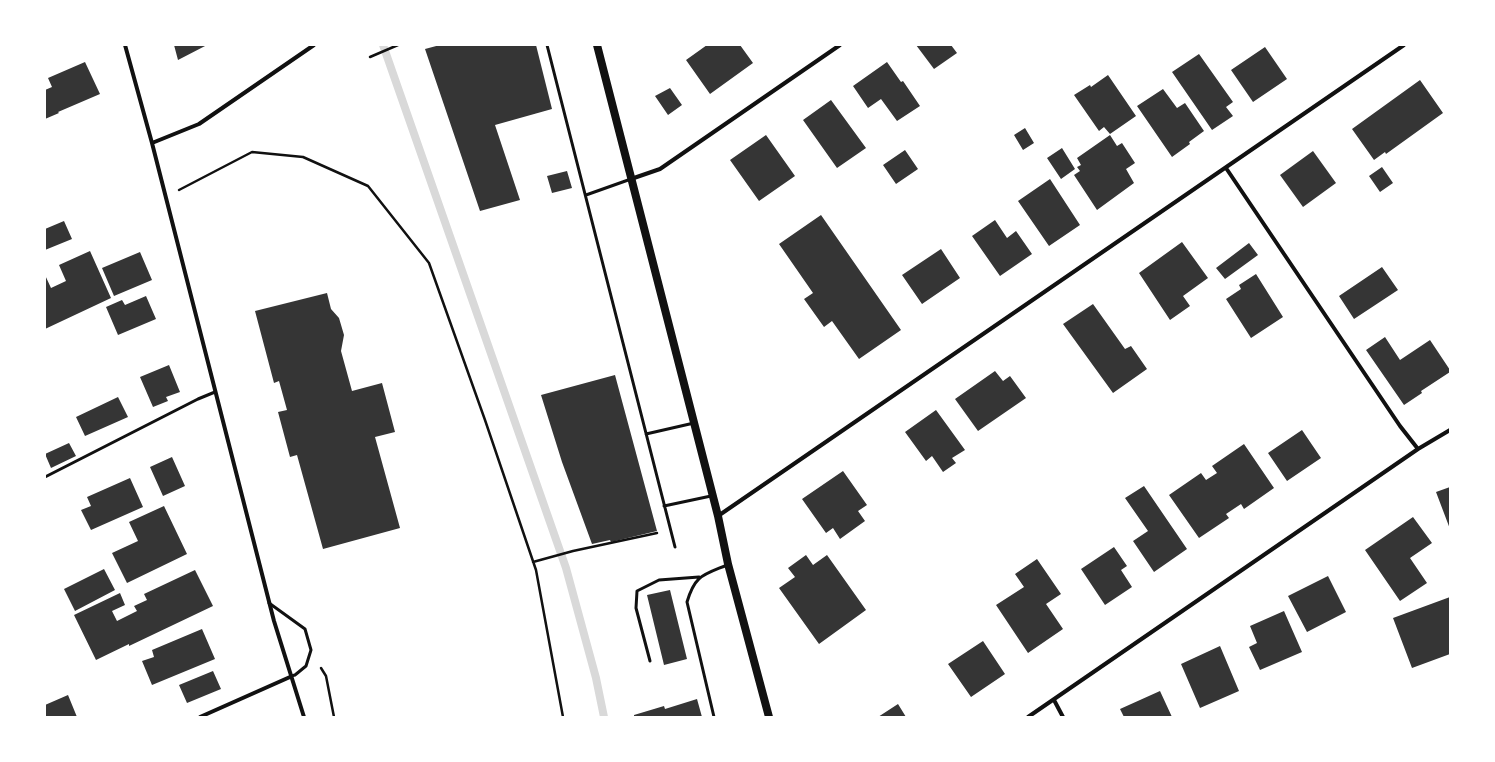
<!DOCTYPE html>
<html>
<head>
<meta charset="utf-8">
<style>
  body { margin:0 }
  #map { position:relative; width:1495px; height:762px; overflow:hidden; background:#fff; font-family:"Work Sans",sans-serif }
  canvas { display:block }
  .frame { position:absolute; inset:0; border:46px solid #fff; pointer-events:none }
</style>
</head>
<body>
<div id="map">
<canvas width="1495" height="762"></canvas>
<div class="frame"></div>
</div>
<script>
const g = document.querySelector('canvas').getContext('2d');
g.lineJoin = 'round';
function strokePath(path, color, width, dash) { g.strokeStyle = color; g.lineWidth = width; g.lineCap = dash ? 'butt' : 'round'; g.setLineDash(dash || []); g.stroke(path); }
function paint(path, color) { g.fillStyle = color; g.fill(path, 'evenodd'); }
strokePath(new Path2D(`
  M383 45 566 568 596 678 604 717`), '#d9d9d9', 8);
paint(new Path2D(`
  M174 45H207L178 60Z
  M440 45H536L552 109 495 125 520 200 480 211 425 49Z
  M707 45H740L753 63 710 94 686 60Z
  M916 45H951L957 53 934 69Z
  M1265 47 1287 79 1253 102 1231 70Z
  M1199 54 1233 102 1226 107 1233 116 1212 130 1172 72Z
  M85 62 100 94 58 112 59 113 45 119V90L52 87 48 78Z
  M887 62 901 82 903 81 920 106 897 121 881 99 868 108 853 86Z
  M1108 75 1136 116 1110 134 1104 127 1099 131 1074 95 1090 85 1091 87Z
  M1420 80 1443 113 1386 154 1385 152 1374 160 1352 129Z
  M670 88 682 105 668 115 655 96Z
  M1163 89 1177 108 1185 103 1204 131 1189 142 1190 144 1172 157 1137 106Z
  M831 100 866 148 837 168 803 120Z
  M1025 128 1034 143 1023 150 1014 135Z
  M766 135 795 176 759 201 730 160Z
  M1110 135 1117 146 1122 143 1135 163 1126 169 1134 183 1097 210 1074 175 1080 171 1077 167 1081 165 1077 158Z
  M1062 148 1075 169 1061 179 1047 158Z
  M905 150 918 169 896 184 883 165Z
  M1313 151 1336 183 1303 207 1280 175Z
  M1382 167 1393 183 1380 192 1369 176Z
  M567 171 572 188 552 193 547 176Z
  M1050 179 1080 225 1049 246 1018 201Z
  M821 215 901 330 859 359 832 321 824 327 804 299 813 293 779 244Z
  M995 220 1007 238 1016 231 1032 254 1000 276 972 236Z
  M64 221 72 239 45 250V229Z
  M1182 242 1208 278 1183 296 1190 306 1170 320 1139 273Z
  M1249 243 1258 255 1225 279 1216 268Z
  M941 249 960 278 922 304 902 275Z
  M90 251 111 298 45 329V275L51 288 66 281 59 265Z
  M140 252 152 280 114 296 102 268Z
  M1382 267 1398 290 1354 319 1339 296Z
  M1256 274 1283 317 1251 338 1226 299 1241 289 1239 285Z
  M327 293 331 309 339 318 344 335 341 351 352 391 382 383 395 432 375 437 400 528 323 549 297 455 290 457 278 412 287 410 279 381 274 383 255 311Z
  M146 296 156 319 118 335 106 307 122 300 125 305Z
  M1093 304 1125 349 1131 346 1147 369 1113 393 1063 324Z
  M1385 337 1400 360 1430 340 1450 370V372L1421 391 1422 393 1404 405 1366 350Z
  M169 365 180 392 166 397 168 401 153 407 140 377Z
  M995 371 1003 381 1010 376 1026 398 978 431 955 399Z
  M615 375 657 531 611 542 610 540 592 544 562 462 541 395Z
  M118 397 128 417 85 436 76 417Z
  M936 410 965 450 952 458 956 463 943 472 932 456 926 461 905 432Z
  M1302 430 1321 458 1287 481 1268 453Z
  M69 443 76 456 51 468 45 454Z
  M1244 444 1274 488 1244 509 1241 504 1226 514 1229 518 1199 538 1169 495 1201 473 1206 480 1217 473 1212 466Z
  M172 457 185 486 163 496 150 467Z
  M843 471 867 505 858 511 865 521 840 539 833 528 826 533 802 499Z
  M130 478 143 507 91 530 81 510 91 506 87 497Z
  M1144 486 1187 549 1154 572 1133 541 1148 531 1125 498Z
  M1450 487V529L1436 492Z
  M164 506 187 554 127 583 112 553 138 541 129 522Z
  M1413 517 1432 543 1410 558 1427 583 1400 601 1365 550Z
  M1114 547 1127 566 1121 570 1132 587 1105 605 1081 569Z
  M806 555 813 565 827 555 866 610 819 644 779 588 795 577 788 568Z
  M1037 559 1061 594 1046 604 1063 629 1028 653 996 605 1024 587 1015 574Z
  M104 569 115 590 75 611 64 589Z
  M195 570 213 606 129 646V644L96 660 74 615 120 593 125 605 112 611 117 621 137 611 134 606 147 600 144 594Z
  M1328 576 1346 612 1307 632 1288 596Z
  M670 590 687 659 664 665 647 595Z
  M1450 597V654L1412 668 1393 618Z
  M1284 611 1302 652 1260 670 1249 647 1257 643 1250 626Z
  M202 629 215 659 152 685 142 661 154 657 152 650Z
  M983 641 1005 674 971 697 948 664Z
  M1220 646 1239 691 1200 708 1181 664Z
  M213 671 221 689 187 703 179 685Z
  M1160 691 1172 717H1124L1120 709Z
  M68 695 77 717H45V705Z
  M697 699 702 717H634V715L664 706 665 709Z
  M898 704 906 717H878Z`), '#353535');
strokePath(new Path2D(`
  M370 57 398 45
  M179 190 252 152 303 157 368 186 429 263 485 420 536 570 563 717
  M533 562 573 551 657 533
  M321 668 326 676 334 717`), '#111', 2.5);
strokePath(new Path2D(`
  M547 45 675 547
  M586 195 631 179
  M646 434 694 423
  M45 477 198 399 215 392
  M664 506 711 496
  M269 603 305 629 311 650 306 666 295 675 291 676
  M650 661 636 608 637 591 659 580 699 577
  M714 717 687 602C695 575 703 575 727 565`), '#111', 3);
strokePath(new Path2D(`
  M125 45 152 143 274 621 304 717
  M152 143 199 124 314 45
  M1226 168 1400 426 1418 449
  M631 179 660 169 840 45
  M718 516 1404 45
  M1054 700 1063 717
  M200 717 290 677
  M1028 717 1418 449 1450 430`), '#111', 4);
strokePath(new Path2D(`
  M597 45 718 516 728 564 769 717`), '#111', 8);
</script>
</body>
</html>
